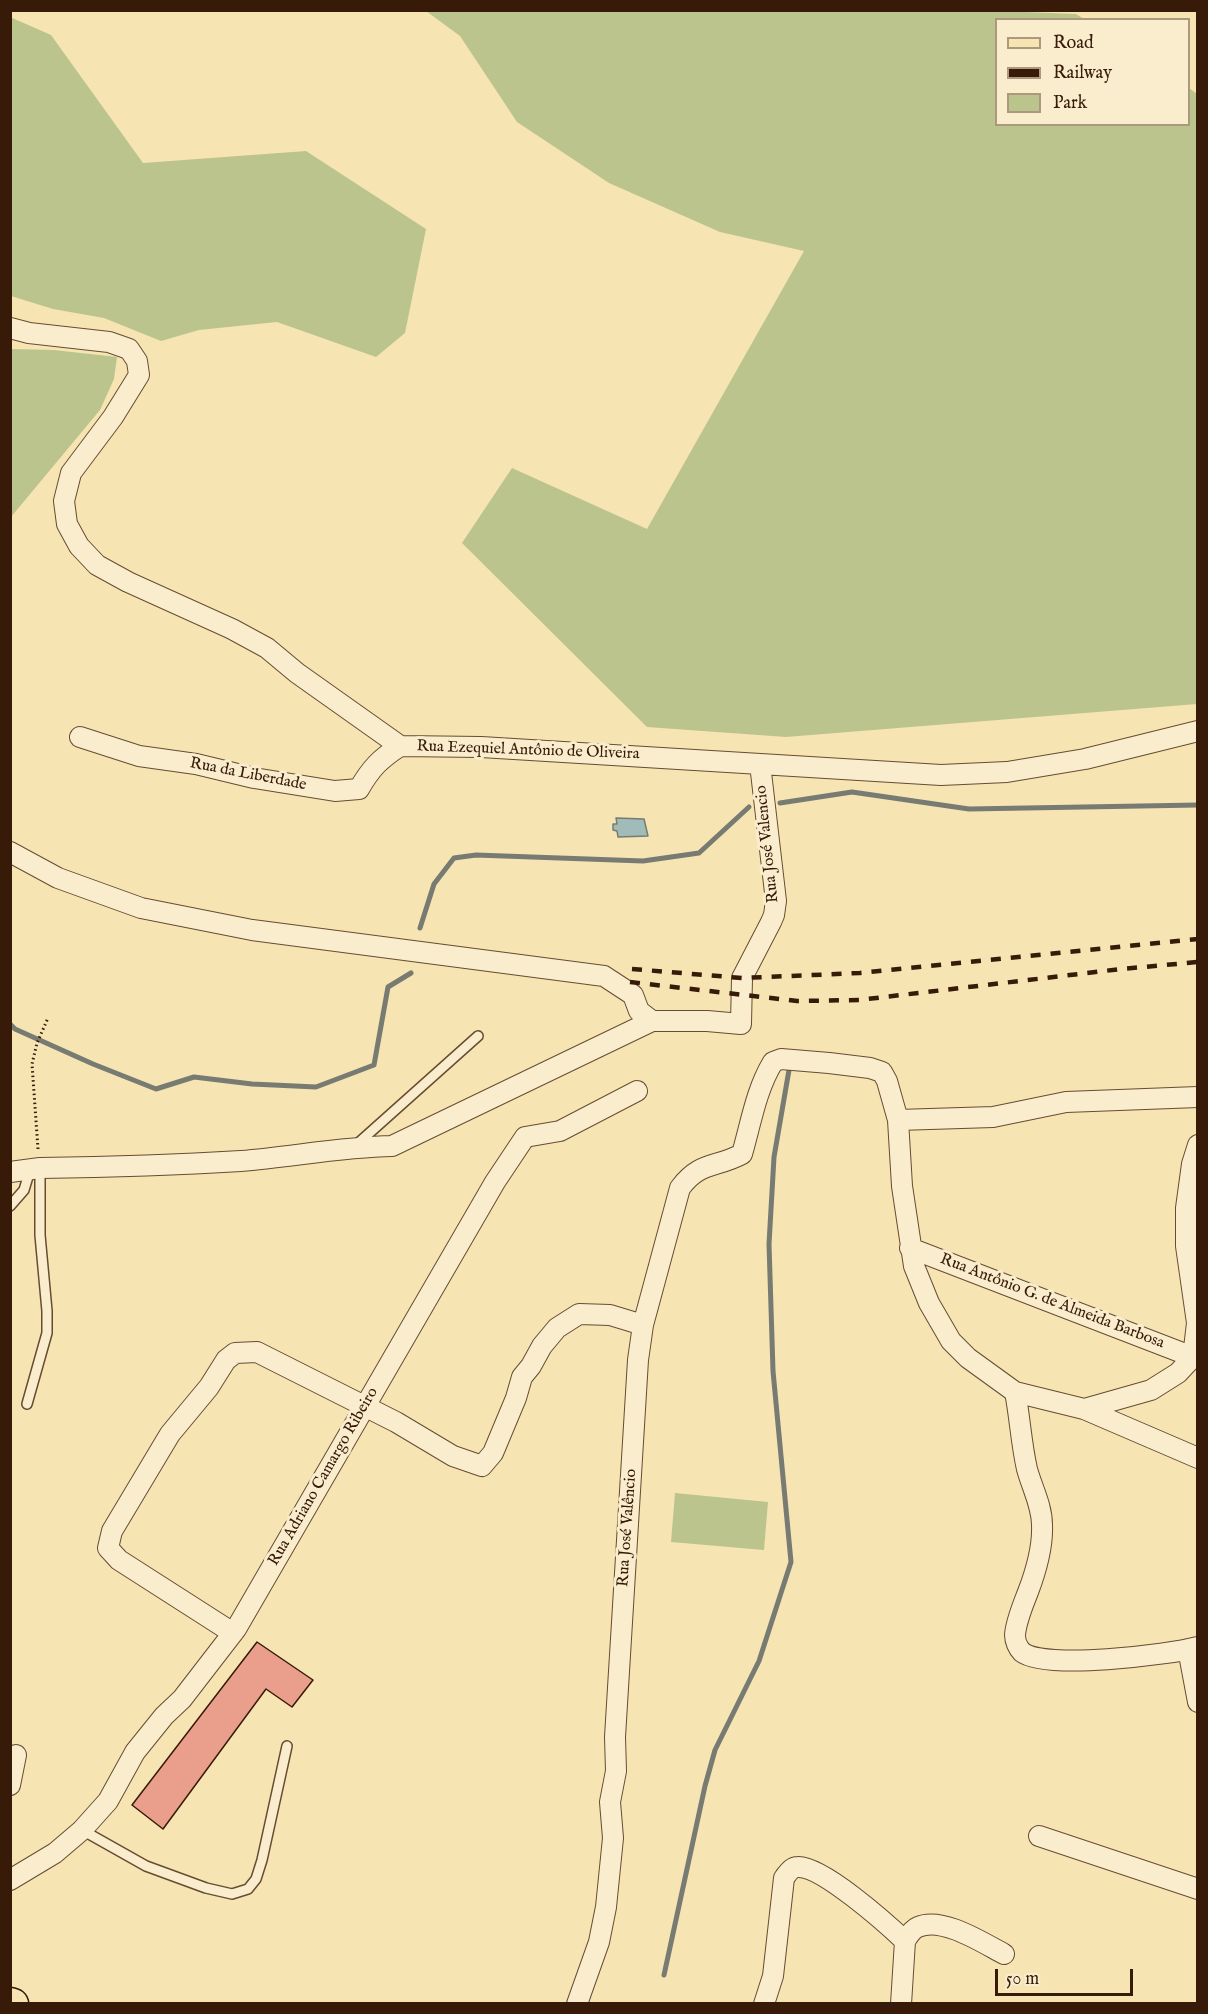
<!DOCTYPE html>
<html>
<head>
<meta charset="utf-8">
<style>
  body { margin:0 }
  #map { position:relative; width:1208px; height:2014px; overflow:hidden; background:#f6e4b3; font-family:"IM FELL English",serif }
  canvas { display:block }
  .frame { position:absolute; inset:0; border:12px solid #371a07; pointer-events:none }
  .legend { position:absolute; left:995px; top:18px; width:195px; height:108px; box-sizing:border-box; background:#f9edce; border:2px solid #ab997e; margin:0; padding:8px 10px; list-style:none; font-size:18px; color:#371a07 }
  .legend li { display:flex; align-items:center; gap:12px; height:30px }
  .legend b { width:30px; border:2px solid #ab997e }
  .scale { position:absolute; left:995px; top:1969px; width:138px; height:27px; box-sizing:border-box; border:3px solid #371a07; border-top:0; padding-left:8px; font-size:18px; line-height:21px; white-space:nowrap; color:#371a07; -webkit-text-stroke:4px #f9edce; paint-order:stroke }
</style>
</head>
<body>
<div id="map">
<canvas width="1208" height="2014"></canvas>
<div class="frame"></div>
<ul class="legend">
<li><b style="height:8px;background:#f6e4b3"></b>Road</li>
<li><b style="height:8px;background:#371a07"></b>Railway</li>
<li><b style="height:16px;background:#bcc48d"></b>Park</li>
</ul>
<div class="scale">50 m</div>
</div>
<script>
const g = document.querySelector('canvas').getContext('2d');
g.lineJoin = 'round';
function paint(path, color) { g.fillStyle = color; g.fill(path, 'evenodd'); }
function strokePath(path, color, width, dash) { g.strokeStyle = color; g.lineWidth = width; g.lineCap = dash ? 'butt' : 'round'; g.setLineDash(dash || []); g.stroke(path); }
function write(font, color, halo, rows, align = 'center') {
  g.font = font + ' "IM FELL English",serif'; g.lineWidth = 6; g.setLineDash([]); g.textBaseline = 'middle'; g.strokeStyle = halo; g.fillStyle = color; for (const [text, x, y, turn = 0] of rows) {
    g.save(); g.translate(x, y); g.rotate((+turn || 0) * Math.PI / 180); g.textAlign = isNaN(turn) ? turn : align; if (halo) g.strokeText(text, 0, 0); g.fillText(text, 0, 0); g.restore();
  }
}
paint(new Path2D(`
  M1001 11 1076 14 1084 19 996 20V124H1188L1189 88 1197 94V704L786 737 647 727 462 543 512 468 647 529 804 251 720 232 609 183 517 122 460 36 426 11Z
  M10 17 51 35 143 163 306 151 426 229 405 333 376 357 277 322 199 330 161 341 104 318 53 309 11 296Z
  M11 349 54 350 117 357 114 379 100 410 11 517Z
  M675 1493 768 1502 764 1550 671 1542Z`), '#bcc48d');
const water = new Path2D(`
  M616 818 644 819 648 836 618 837 617 831 613 830V824H617Z`);
paint(water, '#a1bcb8');
strokePath(water, '#777b71', 1.5);
strokePath(new Path2D(`
  M780 803 852 792 969 809 1198 805
  M420 928 434 884 454 858 476 855 643 861 699 853 749 807
  M10 1024 15 1029 93 1064 156 1089 194 1077 252 1084 316 1087 374 1065 388 987 411 973
  M664 1975 705 1786 715 1750 759 1661 791 1562 773 1371 769 1244 774 1157 789 1070`), '#777b71', 5);
const building = new Path2D(`
  M257 1642 313 1680 292 1707 266 1689 163 1829 132 1805Z`);
paint(building, '#e99f8b');
strokePath(building, '#371a07', 1.5);
const service = new Path2D(`
  M356 1145 478 1036
  M10 1206 24 1190 30 1170
  M27 1404 47 1333V1311L40 1235V1168
  M82 1830 146 1866 206 1888 232 1894 248 1889 256 1879 262 1860 287 1746`);
const minor = new Path2D(`
  M10 328 29 333 109 342 129 349 137 361 139 375 113 417 71 473 64 501 67 524 79 546 97 565 128 582 232 629 267 648 297 673 400 746 481 747 941 775 1007 772 1085 759 1198 731
  M80 737 139 756 196 764 254 778 335 791 359 789C371 768 380 759 400 746
  M10 852 58 878 141 908 252 930 604 976 633 995 639 1011 652 1021H707L741 1024 742 978 771 922 774 915 776 901 760 764
  M898 1120 993 1117 1066 1102 1198 1097
  M10 1172 40 1168C107 1167 174 1165 241 1161 291 1157 341 1147 392 1146L652 1021
  M910 1248 1193 1357
  M1015 1392C1020 1417 1021 1443 1027 1469 1032 1488 1042 1505 1042 1525 1043 1547 1036 1571 1028 1592 1023 1605 1016 1621 1015 1635 1015 1641 1018 1648 1022 1652 1045 1670 1168 1655 1198 1647
  M1084 1409 1151 1390 1178 1373 1193 1357 1197 1323 1186 1246V1208L1192 1164 1198 1145
  M233 1633 119 1560 108 1548 112 1531 170 1434 209 1387 226 1360 235 1353 257 1352 396 1422 453 1456 482 1466 493 1453 516 1398 522 1377 531 1366 542 1346 557 1328 579 1314 610 1315 643 1325
  M1188 1649 1198 1702
  M10 1785 16 1755
  M1039 1836 1198 1889
  M10 1880 55 1853 82 1830 108 1801 135 1752 164 1716 182 1699 236 1629 495 1182 525 1137 560 1131 637 1091
  M905 1941C908 1936 913 1929 918 1927 942 1916 983 1943 1004 1954
  M577 2004 599 1942 606 1907 613 1838 610 1802 616 1771 615 1737 638 1360 643 1325 680 1188C700 1161 716 1168 742 1154 751 1123 756 1090 773 1062L781 1059 829 1063 870 1068 882 1072 887 1081 898 1120 902 1186 914 1266 929 1303 951 1341 968 1358 1015 1392 1084 1409 1198 1458
  M764 2004 773 1976 784 1878C788 1873 791 1867 798 1867 822 1866 886 1923 905 1941L901 2004`);
const primary = new Path2D(`
  M10 2003 13 2004`);
strokePath(service, '#674c32', 12);
strokePath(minor, '#674c32', 22);
strokePath(primary, '#371a07', 33);
strokePath(new Path2D(`
  M38 1149 32 1064 37 1043 48 1018`), '#371a07', 3, [1.5, 3]);
strokePath(service, '#f9edce', 9);
strokePath(minor, '#f9edce', 20);
strokePath(primary, '#f6e4b3', 30);
strokePath(new Path2D(`
  M632 969 742 978 860 973 1198 939
  M630 982 797 1001 859 1000 1121 969 1198 962`), '#371a07', 4.5, [10, 10]);
write('16px', '#371a07', '#f9edce', [
  ["Rua Ezequiel Antônio de Oliveira",528,751,2],
  ["Rua da Liberdade",248,775,11],
  ["Rua José Valencio",768,844,-96],
  ["Rua Antônio G. de Almeida Barbosa",1052,1302,21],
  ["Rua Adriano Camargo Ribeiro",324,1477,-60],
  ["Rua José Valêncio",628,1528,-86]
]);
</script>
</body>
</html>
